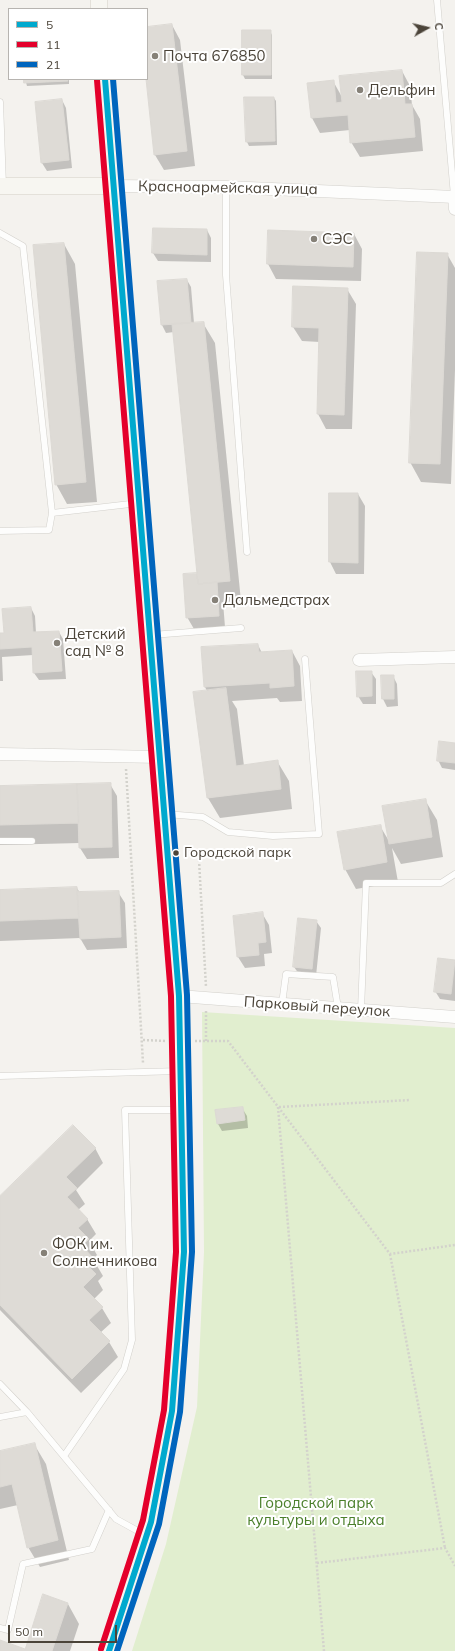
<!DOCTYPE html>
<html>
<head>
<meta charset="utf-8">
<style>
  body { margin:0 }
  #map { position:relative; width:455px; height:1651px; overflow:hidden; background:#f4f2ee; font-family:Mulish,sans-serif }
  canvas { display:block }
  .legend { position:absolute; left:8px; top:8px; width:140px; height:72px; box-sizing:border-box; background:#fff; border:1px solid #b7b4b0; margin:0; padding:5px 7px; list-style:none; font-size:12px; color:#4b4439 }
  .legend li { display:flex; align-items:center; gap:8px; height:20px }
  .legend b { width:20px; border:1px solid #b7b4b0 }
  .north { position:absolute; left:407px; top:8px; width:40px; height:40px; -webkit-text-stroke:3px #fff; paint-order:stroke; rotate:82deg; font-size:11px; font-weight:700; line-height:16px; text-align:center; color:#4b4439 }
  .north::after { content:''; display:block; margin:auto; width:14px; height:18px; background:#4b4439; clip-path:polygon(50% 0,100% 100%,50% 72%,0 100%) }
  .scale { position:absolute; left:8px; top:1625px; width:109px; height:18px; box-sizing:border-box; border:2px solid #4b4439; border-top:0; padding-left:5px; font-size:12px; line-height:14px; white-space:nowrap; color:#4b4439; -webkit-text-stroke:3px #fff; paint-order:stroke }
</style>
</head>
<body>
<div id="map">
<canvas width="455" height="1651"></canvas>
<ul class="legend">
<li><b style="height:5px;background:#00a9ce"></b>5</li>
<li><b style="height:5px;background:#e4002b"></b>11</li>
<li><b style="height:5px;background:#0065bd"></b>21</li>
</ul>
<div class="north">С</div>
<div class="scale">50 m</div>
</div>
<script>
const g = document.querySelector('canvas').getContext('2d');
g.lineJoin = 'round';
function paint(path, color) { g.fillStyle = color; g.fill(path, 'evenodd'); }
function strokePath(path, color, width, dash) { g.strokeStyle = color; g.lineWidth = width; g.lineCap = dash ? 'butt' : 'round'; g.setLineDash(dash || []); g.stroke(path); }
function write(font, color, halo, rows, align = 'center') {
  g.font = font + ' Mulish,sans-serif'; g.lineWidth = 4; g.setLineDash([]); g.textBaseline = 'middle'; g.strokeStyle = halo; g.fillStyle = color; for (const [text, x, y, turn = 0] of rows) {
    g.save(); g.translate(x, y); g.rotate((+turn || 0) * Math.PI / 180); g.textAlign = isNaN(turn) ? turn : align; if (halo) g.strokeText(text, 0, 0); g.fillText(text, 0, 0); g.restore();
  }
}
paint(new Path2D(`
  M202 1012 455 1028V1651H132L166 1544 197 1407 204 1252Z`), '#e1eecf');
paint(new Path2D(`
  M172 25 180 40 195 166 164 170 155 155 147 79V28Z
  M270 31 272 35V79H245L243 75Z
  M402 71 410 86 412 105 420 119 423 151 360 157 351 142 350 130 320 133 312 118 333 81 342 97Z
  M25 79H69V84L27 86Z
  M246 98H274L276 101 277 145 249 146 247 142Z
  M62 100 66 108 72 168 47 171 42 163Z
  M154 229 207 230 211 238V262L158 261 153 253Z
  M354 234 362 249 361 281 276 279 268 264Z
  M64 244 75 264 97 502 67 504 56 484Z
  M447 254 455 268V370L451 484 421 482 410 462Z
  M187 280 191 287 194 323H203L215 343 241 601 223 602 225 627 194 629 187 617 198 574 174 332 166 333 162 325Z
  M347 289 356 304 352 429H326L318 414 320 342 302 341 293 327Z
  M330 494H358L365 506 364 574H336L330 562Z
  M31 608 35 616 36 633 59 632 63 639 66 679 39 680 34 673 33 655 2 657 3 681H0V634H5Z
  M258 645 262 653 292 651 300 666 302 701 280 702 277 698 232 701 237 709 244 766 277 761 289 781 292 809 220 818 208 798 194 693 207 691 205 687Z
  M371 672 376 679V704H363L358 696Z
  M393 676 397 684 398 706 387 707 383 699Z
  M455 744V770L442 768 438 760Z
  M110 784 117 796 119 858 87 859 80 848V843L0 845V787Z
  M425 800 437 820 443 857 401 864 392 848 398 882 356 889 345 869 380 826 389 841Z
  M77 888 80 893 118 892 125 903 127 948 87 950 80 938 0 941V891Z
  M262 913 269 925 272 953 264 954 265 966 245 968 238 957Z
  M316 921 321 928 316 976 299 974 294 967Z
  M455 961V1001L440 999 435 991Z
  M242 1108 247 1116 248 1128 222 1131 218 1124Z
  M95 1148 103 1163 76 1190 85 1204 78 1210 87 1219 96 1234 89 1241 97 1255 93 1259 103 1276 98 1281 103 1290 94 1299 102 1308 111 1323 100 1333 109 1342 118 1357 81 1393 0 1310V1198Z
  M34 1444 46 1464 69 1560 40 1567 28 1547 18 1505 0 1509V1452Z
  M68 1604 79 1624 70 1651H0V1641L26 1650Z`), '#0003');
const building = new Path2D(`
  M172 24 187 151 154 155 146 79H147V27Z
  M242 30H271V75H242Z
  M402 70 405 104H412L415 137 350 143 348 115 311 118 307 83 334 80 336 103 342 102 339 76Z
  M24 79H67L68 81 24 83Z
  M244 97H274L275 141 246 142Z
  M62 99 69 160 41 163 35 102Z
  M153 228 207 229V255L152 253Z
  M268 230 354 233 353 267 267 264Z
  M64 243 86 482 55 485 33 245Z
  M417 252 448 253 440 464 409 463Z
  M187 279 191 323 161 325 157 281Z
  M293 286 348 288 344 415 317 414 319 328 292 327Z
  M204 322 230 581 198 584 172 324Z
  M329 493H358V563L329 562Z
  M197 573 198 584 217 582 219 616 186 618 183 574Z
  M31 607 33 632 59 631 62 671 33 673 32 647 0 649V633H4L2 609Z
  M258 644 259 652 292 650 294 686 270 688V683L204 687 201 647Z
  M356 671H372V696L357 697Z
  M381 675H394V699H382Z
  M226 688 236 766 278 760 281 789 207 798 193 692Z
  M439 741 455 743V763L437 761Z
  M111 783 112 847 79 848 77 784Z
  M77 784 79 823 0 825V786Z
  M426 799 432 837 389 844 382 806Z
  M381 825 387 862 344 870 337 832Z
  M77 887 79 918 0 921V890Z
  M119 891 121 937 80 939 77 892Z
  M263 912 266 942 258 943 259 955 237 957 233 916Z
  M298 918 317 920 312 969 293 967Z
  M438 958 455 960 451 994 434 992Z
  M243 1107 245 1120 217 1124 215 1110Z
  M73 1125 96 1148 66 1177 77 1188 67 1197 88 1219 78 1228 89 1239 82 1246 95 1260 89 1267 96 1274 83 1287 103 1307 89 1320 110 1341 72 1379 0 1305V1196Z
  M35 1443 58 1540 27 1548 12 1484 0 1487V1451Z
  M43 1594 68 1603 52 1651H0V1640L25 1649Z`);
paint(building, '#dedbd6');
strokePath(building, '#dcd9d4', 1);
const lane = new Path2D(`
  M437 0 454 196
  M0 102 3 186
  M226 187V275L247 552
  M0 233 23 246 52 513 139 503
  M0 531 49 530 52 513
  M152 635 241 628
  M166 814 203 817 228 832 273 836 319 834 305 659
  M0 841H32
  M282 1004 286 974 333 977 338 1008
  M361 1010 366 883H441L455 874
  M0 1076 180 1071
  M0 1384 27 1412 116 1519 145 1535
  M0 1417 27 1412
  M64 1456 124 1369 132 1340 125 1110H180
  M0 1628 8 1630 23 1564 92 1549 109 1510`);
const street = new Path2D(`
  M113 186 226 187 455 197
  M454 196 455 209
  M359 660 455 657
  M0 754 160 757
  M179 996 455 1017`);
const secondary = new Path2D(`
  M99 0V9
  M105 79 151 635 179 996 184 1252 172 1411 151 1522 109 1651
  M0 186H113`);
strokePath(lane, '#d2d0cb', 7);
strokePath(street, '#d2d0cb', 13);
strokePath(secondary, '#d3cfc5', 17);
strokePath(new Path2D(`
  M126 769 143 1063
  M199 860 206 987
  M143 1040 166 1041
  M195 1041H228L390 1254 455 1245
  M206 1041V1010
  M278 1107 324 1651
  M279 1107 410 1100
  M390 1254 445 1548
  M317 1563 445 1548 455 1566`), '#d3d2cc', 2.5, [2, 2]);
strokePath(lane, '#fdfdfc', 6);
strokePath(street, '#fdfdfc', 12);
strokePath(secondary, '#f7f6f1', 16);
strokePath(new Path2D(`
  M105 79 179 996 184 1252 172 1411 151 1522 109 1651`), '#00a9ce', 6);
strokePath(new Path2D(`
  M97 80 171 996 176 1252 164 1410 143 1520 101 1649`), '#e4002b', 6);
strokePath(new Path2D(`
  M113 79 187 995 192 1252 180 1412 159 1524 117 1651`), '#0065bd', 6);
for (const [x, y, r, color] of [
  [155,56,4,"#868178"],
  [360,90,4,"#868178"],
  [314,239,4,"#868178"],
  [215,600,4,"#868178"],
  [57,643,4,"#868178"],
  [176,853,3.5,"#4b4439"],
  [44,1253,4,"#868178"]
]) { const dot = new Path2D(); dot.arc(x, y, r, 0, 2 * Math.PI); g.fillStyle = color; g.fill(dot); strokePath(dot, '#fff', 1.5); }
write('14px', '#4b4439', '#fff', [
  ["Городской парк",184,853]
], 'left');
write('15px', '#4b4439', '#fff', [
  ["Почта 676850",163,56],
  ["Дельфин",368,90],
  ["СЭС",322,239],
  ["Дальмедстрах",223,600],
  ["Детский",65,634],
  ["сад № 8",65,651],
  ["ФОК им.",52,1244],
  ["Солнечникова",52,1261]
], 'left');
write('15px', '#4b4439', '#fff', [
  ["Красноармейская улица",228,188,1],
  ["Парковый переулок",317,1007,4]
]);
write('15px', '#4a7f2a', '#fff', [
  ["Городской парк",316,1503],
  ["культуры и отдыха",316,1520]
]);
</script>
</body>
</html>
